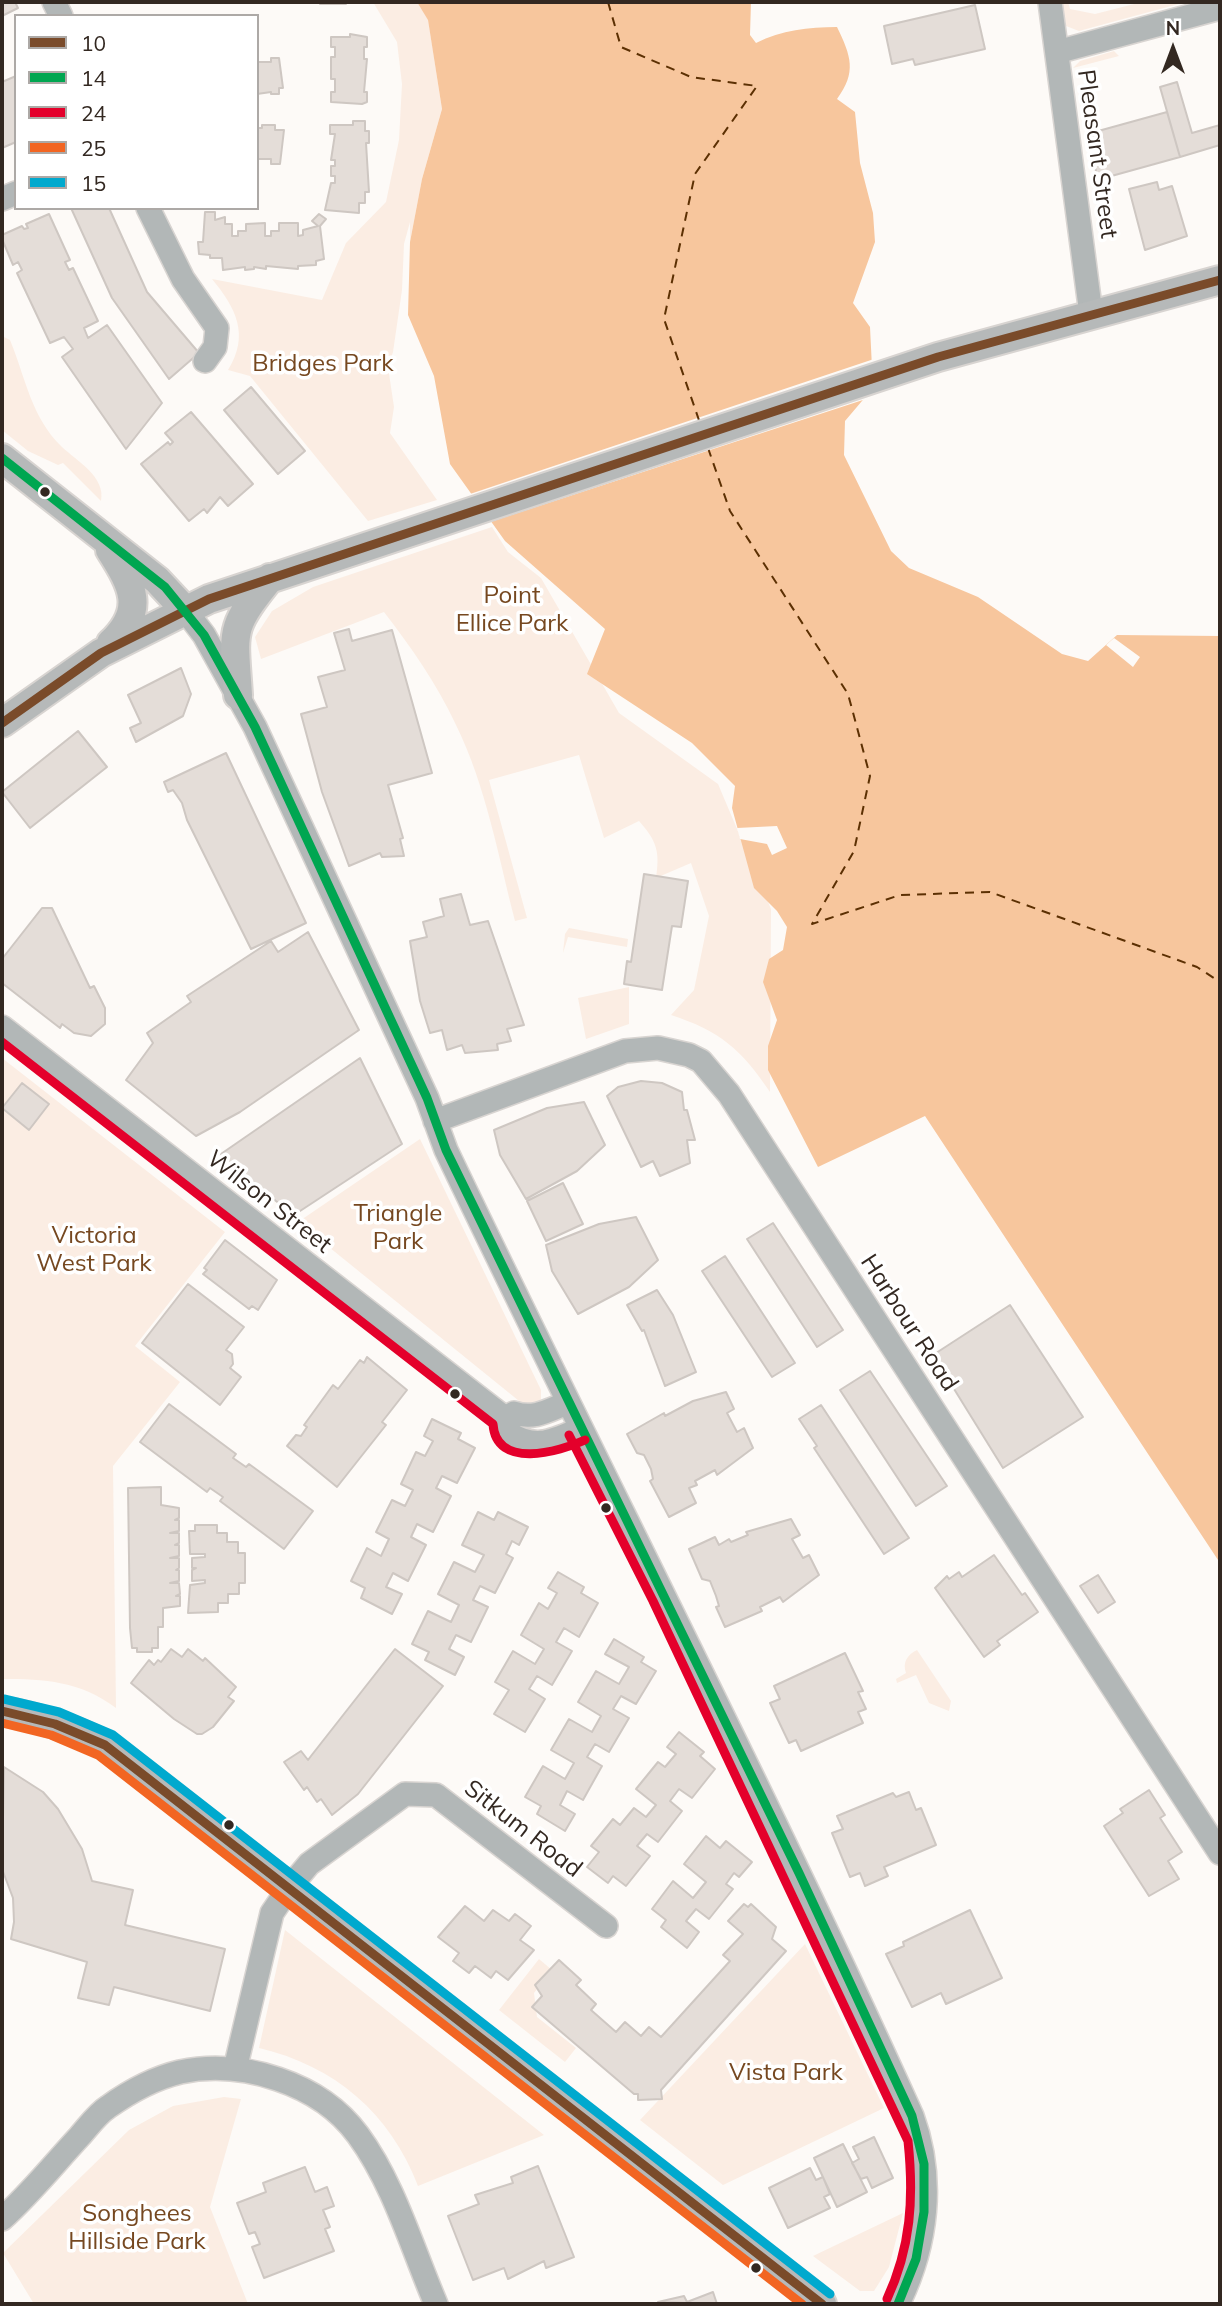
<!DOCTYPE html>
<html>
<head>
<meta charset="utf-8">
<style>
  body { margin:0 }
  #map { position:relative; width:1222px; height:2306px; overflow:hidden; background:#fdfaf7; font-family:Mulish,sans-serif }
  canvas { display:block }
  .frame { position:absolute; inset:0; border:4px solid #332821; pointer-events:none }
  .legend { position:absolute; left:14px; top:14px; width:245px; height:196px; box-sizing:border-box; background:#fff; border:2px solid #ada9a6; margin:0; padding:9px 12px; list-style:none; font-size:21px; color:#332821 }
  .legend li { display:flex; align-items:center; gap:14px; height:35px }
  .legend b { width:35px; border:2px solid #ada9a6 }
  .north { position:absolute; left:1138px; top:14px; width:70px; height:70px; -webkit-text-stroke:5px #fff; paint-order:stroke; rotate:0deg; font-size:19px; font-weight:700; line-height:28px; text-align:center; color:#332821 }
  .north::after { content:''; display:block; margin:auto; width:24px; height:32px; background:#332821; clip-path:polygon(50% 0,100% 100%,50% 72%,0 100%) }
</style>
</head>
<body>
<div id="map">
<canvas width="1222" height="2306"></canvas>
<div class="frame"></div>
<ul class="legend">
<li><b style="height:9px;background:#7a4b2a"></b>10</li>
<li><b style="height:9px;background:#00a651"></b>14</li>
<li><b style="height:9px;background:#e4002b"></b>24</li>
<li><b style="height:9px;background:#f26522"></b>25</li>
<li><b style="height:9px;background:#00a9ce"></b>15</li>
</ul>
<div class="north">N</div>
</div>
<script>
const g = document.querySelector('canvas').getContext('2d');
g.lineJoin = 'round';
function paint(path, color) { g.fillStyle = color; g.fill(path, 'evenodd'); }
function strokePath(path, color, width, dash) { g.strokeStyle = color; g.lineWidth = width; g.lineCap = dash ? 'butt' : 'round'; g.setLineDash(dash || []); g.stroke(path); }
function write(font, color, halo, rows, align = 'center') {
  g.font = font + ' Mulish,sans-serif'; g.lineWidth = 7; g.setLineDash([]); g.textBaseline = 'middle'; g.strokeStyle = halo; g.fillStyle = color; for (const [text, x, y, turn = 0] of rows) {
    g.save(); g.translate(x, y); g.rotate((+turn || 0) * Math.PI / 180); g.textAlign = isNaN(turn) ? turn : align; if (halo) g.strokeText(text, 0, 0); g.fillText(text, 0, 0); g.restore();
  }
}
paint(new Path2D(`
  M373 2H417L428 19 442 109 422 179 410 242V222L404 244 402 290 393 352 388 367 394 407 390 433 437 500 368 521 250 376 228 370C250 335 236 308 212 279L322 300 346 243 386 202 399 140 402 84 397 42Z
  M1062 2H1068L1070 9 1095 14 1142 2H1186L1079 31 1066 26Z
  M1114 51 1119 56 1073 68 1080 61Z
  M2 336 10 340C26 379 31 417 62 447 77 461 106 477 101 501L63 463 58 465 28 451 2 430Z
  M492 527 508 552 541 578 619 713 718 784 771 909 770 1092C741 1049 720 1031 671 1015L694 990 709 916 691 863 656 878C660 852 657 841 639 821L604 838 579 755 489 780 527 918 515 921C498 855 486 786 456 725 437 684 411 647 384 612L261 659 255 637 272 611 313 587Z
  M569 928 628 939 627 947 568 937 563 953 565 934Z
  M629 987V1024L586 1039 578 998Z
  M2 1058 225 1232 135 1346 180 1382 113 1466 116 1708C80 1681 45 1679 2 1679Z
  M420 1139 541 1390V1399L537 1404 524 1405 298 1222Z
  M917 1650 951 1701 949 1711 929 1703 916 1675 897 1683 896 1679 906 1673C902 1662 908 1654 917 1650Z
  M285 1930 544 2135 418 2186C390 2113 335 2066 259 2048Z
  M805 1944 884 2108 723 2185 640 2120Z
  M539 1959 552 1970 534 1993 537 2017 576 2048 565 2062 499 2010Z
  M224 2097 241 2099 210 2207 248 2304H34L3 2253 129 2130 173 2106Z
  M903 2213 889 2267 874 2291H860L813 2256Z`), '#fbede3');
paint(new Path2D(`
  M417 2H751L750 35 756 43C782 30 808 27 837 27 851 56 857 72 837 99L855 112 860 163 873 213 875 242 853 303 870 327 873 388 845 421 844 455 891 551 909 568 978 597 1062 654 1088 661 1117 635 1220 636V1563L925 1116 818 1167 768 1070V1046L777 1020 763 982 769 959 783 950 787 927 777 911 754 888 732 808 735 786 692 743 587 674 605 629 505 541 450 464 434 376 408 315 410 242 422 179 442 109 428 20Z`), '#f7c69d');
paint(new Path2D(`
  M874 359 875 390 869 398 487 523 467 495Z
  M1114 638 1140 657 1133 667 1106 645Z
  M777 826 787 848 772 855 767 844 740 839 737 828Z`), '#fdfaf7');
strokePath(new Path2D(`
  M608 2 621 47 691 77 757 86 695 174 664 319 700 423
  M708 448 730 511 848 694 870 776 854 851 812 924 900 895 990 892 1197 967 1220 982`), '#5c3003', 2, [9, 7]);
const building = new Path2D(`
  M2 2H15L18 8 2 16Z
  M320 2H346V4H320Z
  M975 5 985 49 915 65 913 59 892 64 884 26Z
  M350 34 367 37V47H364V59H367L364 92H367V102L362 104 331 102V92H335V79H331V57H335V47H331V37H350Z
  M257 58 258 62H271V58H279L283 88H279V94H271V92L257 94Z
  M16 76V142L2 148V82Z
  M1177 82 1192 133 1220 125V145L1180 157 1160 87Z
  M1167 112 1180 157 1097 180 1091 133Z
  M353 121H365V131H369V143H366L369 192H365V203H359V213L325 210 331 183H335V176H331V166H335V160H331L335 134H330V125H353Z
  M262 125H275V130H284L280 164H271V159H257V128H262Z
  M1157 182 1159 190 1172 186 1187 236 1145 250 1129 189Z
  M71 208H109L147 292 199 353 169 379 112 298Z
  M205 212H215V220L225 217V224H232V236H238V231H246V224L265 223V236H271V231H279V223H298V236L303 235V230L318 226 312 221 319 214 326 219 320 226 324 259 316 261V265L298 266V269L266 266V269L254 267V269L245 270V267L223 270 222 258H210V255L199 254 198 242H203Z
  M49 214 70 260 65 262 69 270 73 268 98 321 84 328 88 338 107 325 162 403 126 449 62 357 73 349 64 337 50 343 17 273 22 270 18 262 13 265 2 239V235L22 226 24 229 28 228 26 224Z
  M251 387 305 451 278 474 224 410Z
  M191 412 253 484 228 506 220 497 207 513 204 509 189 521 141 464 168 442 170 445 173 442 165 433Z
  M349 629 352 641 392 630 432 773 388 785 403 838 400 839 404 856 382 857 380 853 349 866 322 792 301 714 327 707 318 677 345 670 334 633Z
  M181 668 191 694 183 716 136 742 130 728 141 723 128 695Z
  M78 731 107 767 30 828 2 792Z
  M226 753 306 923 251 949 187 820 182 803 173 790 168 792 164 782Z
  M644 874 688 881 681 927 672 926 662 990 624 984 627 961 631 962Z
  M461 894 470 925 488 921 524 1025 507 1029 511 1041 497 1044 498 1050 465 1053 462 1045 447 1050 442 1030 430 1033 420 1001 410 941 427 937 423 922 444 916 440 899Z
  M42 908H52L90 988 94 986 105 1008V1024L91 1036 74 1033 62 1024 60 1028 2 983V959Z
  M308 932 359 1030 240 1112 196 1136 126 1080 153 1043 147 1033 191 1002 187 996 271 941 278 952Z
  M360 1058 402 1144 294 1215 218 1156Z
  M641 1081 662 1083 682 1092 684 1110H687L695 1140H687L690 1163 660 1176 653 1161 641 1167 607 1096 618 1087Z
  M22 1083 49 1104 29 1130 2 1108Z
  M584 1102 605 1145 577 1171 526 1199 500 1155 494 1130 547 1108Z
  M563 1183 583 1224 546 1241 527 1201Z
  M636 1217 658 1260 629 1287 578 1314 552 1271 546 1245 599 1224Z
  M773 1223 843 1330 817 1347 747 1239Z
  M225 1240 277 1280 258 1310 252 1306 249 1309 203 1274 207 1270 204 1268Z
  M725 1256 795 1363 772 1377 702 1271Z
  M188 1284 244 1327 226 1350 232 1354 233 1364 230 1368 241 1377 220 1405 142 1343Z
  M657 1290 673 1315 696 1372 665 1386 644 1330 642 1331 627 1305Z
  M1010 1305 1083 1417 1003 1468 933 1355Z
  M367 1357 407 1390 382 1422 386 1425 337 1487 287 1446 296 1435 301 1436 307 1427 304 1425 333 1385 338 1389 360 1360 364 1363Z
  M870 1371 947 1486 916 1506 840 1390Z
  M726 1392 734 1409 727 1413 737 1432 744 1428 753 1448 717 1475 715 1470 695 1481 697 1485 689 1488 696 1503 669 1517 650 1481 653 1479 651 1469 644 1455 637 1453 627 1434 664 1413 665 1416 693 1401Z
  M169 1404 236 1454 233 1458 246 1467 249 1464 313 1511 284 1549 220 1501 223 1497 210 1488 207 1492 140 1442Z
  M821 1405 909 1538 884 1554 814 1448 817 1446 799 1419Z
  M432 1419 461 1433 458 1439 475 1448 457 1483 442 1476 436 1488 451 1496 433 1532 417 1524 411 1537 426 1545 408 1581 393 1573 386 1587 402 1594 392 1614 361 1598 365 1588 351 1581 367 1548 381 1556 389 1539 376 1532 392 1500 405 1506 413 1490 401 1484 416 1452 425 1456 433 1441 424 1436Z
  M161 1487V1505L179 1508V1518L175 1520H179V1531L170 1533H179V1543L175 1545H179V1556L170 1558H179V1568L176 1570H179V1581L170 1583H179L180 1594 176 1596H180V1606L163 1608V1627H158V1648H152V1652H137V1648H132L130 1628 128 1488Z
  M478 1512 494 1520 498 1512 528 1527 519 1545 512 1541 506 1554 513 1558 495 1593 480 1586 473 1600 488 1607 471 1642 456 1635 449 1649 464 1657 455 1675 425 1660 429 1652 412 1644 428 1611 451 1622 459 1605 438 1594 454 1562 475 1572 484 1555 462 1545Z
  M791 1519 800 1535 792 1539 803 1558 809 1555 819 1575 783 1602 780 1597 760 1607 762 1611 725 1627 716 1607 719 1606 716 1596 710 1581 702 1579 689 1549 715 1537 719 1545 729 1539 731 1542 748 1535 746 1532Z
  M195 1525H217V1533H227V1542H238V1553H245V1583H239V1594H228V1603H218V1612L188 1613 190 1585 205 1583V1580L192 1581V1570L196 1568H192V1558L205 1557V1554H190L189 1531H195Z
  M994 1555 1022 1595 1025 1593 1038 1612 997 1641 1000 1645 984 1657 935 1588 947 1576 949 1579 959 1572 962 1577Z
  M558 1572 584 1587 581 1593 598 1603 579 1637 564 1628 556 1642 572 1651 552 1685 537 1676 529 1689 545 1699 525 1732 494 1714 509 1690 495 1682 513 1651 535 1664 544 1649 521 1635 539 1603 548 1609 557 1593 548 1588Z
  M1098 1575 1115 1602 1098 1613 1080 1586Z
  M614 1639 644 1657 641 1662 656 1671 636 1704 621 1696 613 1709 629 1718 609 1752 595 1744 587 1757 602 1766 583 1800 567 1791 560 1805 575 1814 565 1831 537 1814 541 1806 525 1797 543 1766 565 1779 574 1763 551 1750 569 1719 592 1732 601 1716 578 1702 596 1671 619 1684 629 1667 605 1654Z
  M171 1649 182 1657 188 1649 203 1661 205 1658 236 1687 228 1697 234 1701 213 1727 202 1734H197L174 1719 131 1683 149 1660 154 1665 158 1660 161 1662Z
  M395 1649 443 1686 358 1794 332 1815 321 1799 317 1802 307 1787 304 1790 284 1762 301 1751 308 1760 311 1756Z
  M845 1653 863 1691 858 1692 866 1709 858 1712 863 1723 801 1751 796 1740 789 1743 770 1703 780 1699 774 1686Z
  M679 1732 704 1752 700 1756 715 1769 692 1798 679 1789 670 1801 682 1811 658 1842 647 1834 637 1846 650 1856 626 1886 613 1876 608 1883 587 1867 599 1852 591 1846 613 1819 620 1825 634 1808 646 1817 656 1805 636 1789 658 1762 665 1767 676 1754 667 1747Z
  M4 1767 43 1792 58 1809 82 1849 92 1881 133 1890 125 1925 225 1949 210 2011 114 1987 109 2005 78 1998 87 1962 11 1939 14 1922 13 1898 2 1869Z
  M1149 1790 1165 1815 1160 1818 1182 1852 1168 1861 1179 1879 1149 1896 1104 1826 1123 1813 1120 1809Z
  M909 1792 916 1810 921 1808 936 1845 884 1867 888 1876 865 1886 860 1873 850 1877 832 1833 843 1829 837 1816 893 1793 896 1797Z
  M706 1836 720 1848 726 1841 752 1862 739 1877 734 1873 726 1884 733 1889 709 1919 696 1909 686 1921 699 1932 687 1948 661 1927 666 1920 652 1909 673 1881 693 1898 706 1882 684 1864Z
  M744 1904 748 1907 751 1904 776 1927 772 1939 786 1951 661 2090 662 2099 638 2100V2094H634L532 2007 542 1996 535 1985 559 1960 581 1980 576 1985 596 2004 591 2010 616 2032 625 2022 641 2036 649 2027 661 2037 730 1961 723 1955 743 1934 728 1921Z
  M465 1906 484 1921 493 1910 509 1921 515 1914 531 1926 520 1940 534 1950 508 1980 496 1971 491 1978 475 1966 469 1973 453 1961 459 1953 438 1937Z
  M970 1910 1002 1978 946 2004 941 1993 912 2007 886 1954 904 1946 903 1942Z
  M874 2137 893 2178 872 2188 867 2177 861 2179 852 2163 859 2159 853 2147Z
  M843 2144 867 2192 837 2207 814 2158Z
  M538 2166 574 2257 546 2268 544 2261 508 2279 504 2268 473 2280 448 2216 479 2204 475 2195 513 2183 511 2177Z
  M305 2167 315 2192 327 2187 334 2206 323 2210 330 2227 325 2229 334 2251 264 2278 252 2247 260 2244 255 2232 249 2234 237 2203 266 2192 263 2183Z
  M810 2168 816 2180 823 2177 830 2194 824 2197 830 2208 788 2228 769 2188Z
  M713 2292 717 2304 658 2302 684 2296 687 2302Z`);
paint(building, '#e4ddd8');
strokePath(building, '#cec7c2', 2);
const minor = new Path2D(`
  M54 2 61 16
  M1050 2 1091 314
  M1057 52 1220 8
  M2 199 16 193
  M148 208 183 279 217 328 215 347 205 361
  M185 610 204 635 255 727 427 1098 446 1150C600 1473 765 1790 912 2116 935 2179 927 2245 898 2304
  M2 1027 505 1418 506 1432C536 1450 550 1442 580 1429
  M435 1121 625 1051 658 1048 689 1055 701 1061 729 1094 1220 1853
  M505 1418 514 1413C534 1420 549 1410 567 1403
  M235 2069 272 1913 289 1888 309 1864 405 1794 436 1795 606 1926
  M2 2219C30 2194 54 2164 79 2137 88 2127 97 2114 108 2107 129 2092 155 2078 180 2072 242 2059 320 2083 358 2135 394 2184 412 2248 436 2304`);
const major = new Path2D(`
  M2 458 157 580 185 610
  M110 550C133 586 146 610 111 643
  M238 695C234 631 228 629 270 578
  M2 723 101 653 209 599 938 357 1220 280
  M2 1711C40 1717 71 1728 105 1745L822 2304`);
strokePath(minor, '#d8d4d1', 26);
strokePath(major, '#d8d4d1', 32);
strokePath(minor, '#b2b7b7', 23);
strokePath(major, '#b6b9b9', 28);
strokePath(new Path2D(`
  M2 723 101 653 209 599 938 357 1220 280
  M2 1711 55 1724 105 1745 822 2304`), '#7a4b2a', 9);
strokePath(new Path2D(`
  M2 458 165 587 204 635 255 727 427 1098 446 1150 799 1873 912 2116 924 2164V2212L916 2259 898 2304`), '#00a651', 9);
strokePath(new Path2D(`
  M2 1042 493 1424C496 1470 559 1452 585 1440
  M569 1435 653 1601 908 2141C914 2198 911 2247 887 2299`), '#e4002b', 9);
strokePath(new Path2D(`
  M2 1723 51 1735 98 1755 802 2304`), '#f26522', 9);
strokePath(new Path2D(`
  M4 1699 59 1712 113 1735 830 2294`), '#00a9ce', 9);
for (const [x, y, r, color] of [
  [45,492,6,"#332821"],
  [455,1394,6,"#332821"],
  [606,1508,6,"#332821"],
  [229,1825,6,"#332821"],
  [756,2268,6,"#332821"]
]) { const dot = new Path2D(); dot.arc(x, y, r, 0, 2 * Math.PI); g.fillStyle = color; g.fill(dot); strokePath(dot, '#fff', 2.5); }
write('24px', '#332821', '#fff', [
  ["Pleasant Street",1097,154,82],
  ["Wilson Street",269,1202,38],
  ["Harbour Road",909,1323,57],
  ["Sitkum Road",523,1829,38]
]);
write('24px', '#764820', '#fff', [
  ["Bridges Park",323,364],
  ["Point",512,596],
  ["Ellice Park",512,624],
  ["Triangle",398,1214],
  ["Park",398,1242],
  ["Victoria",94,1236],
  ["West Park",94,1264],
  ["Vista Park",786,2073],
  ["Songhees",137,2214],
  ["Hillside Park",137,2242]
]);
</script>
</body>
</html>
